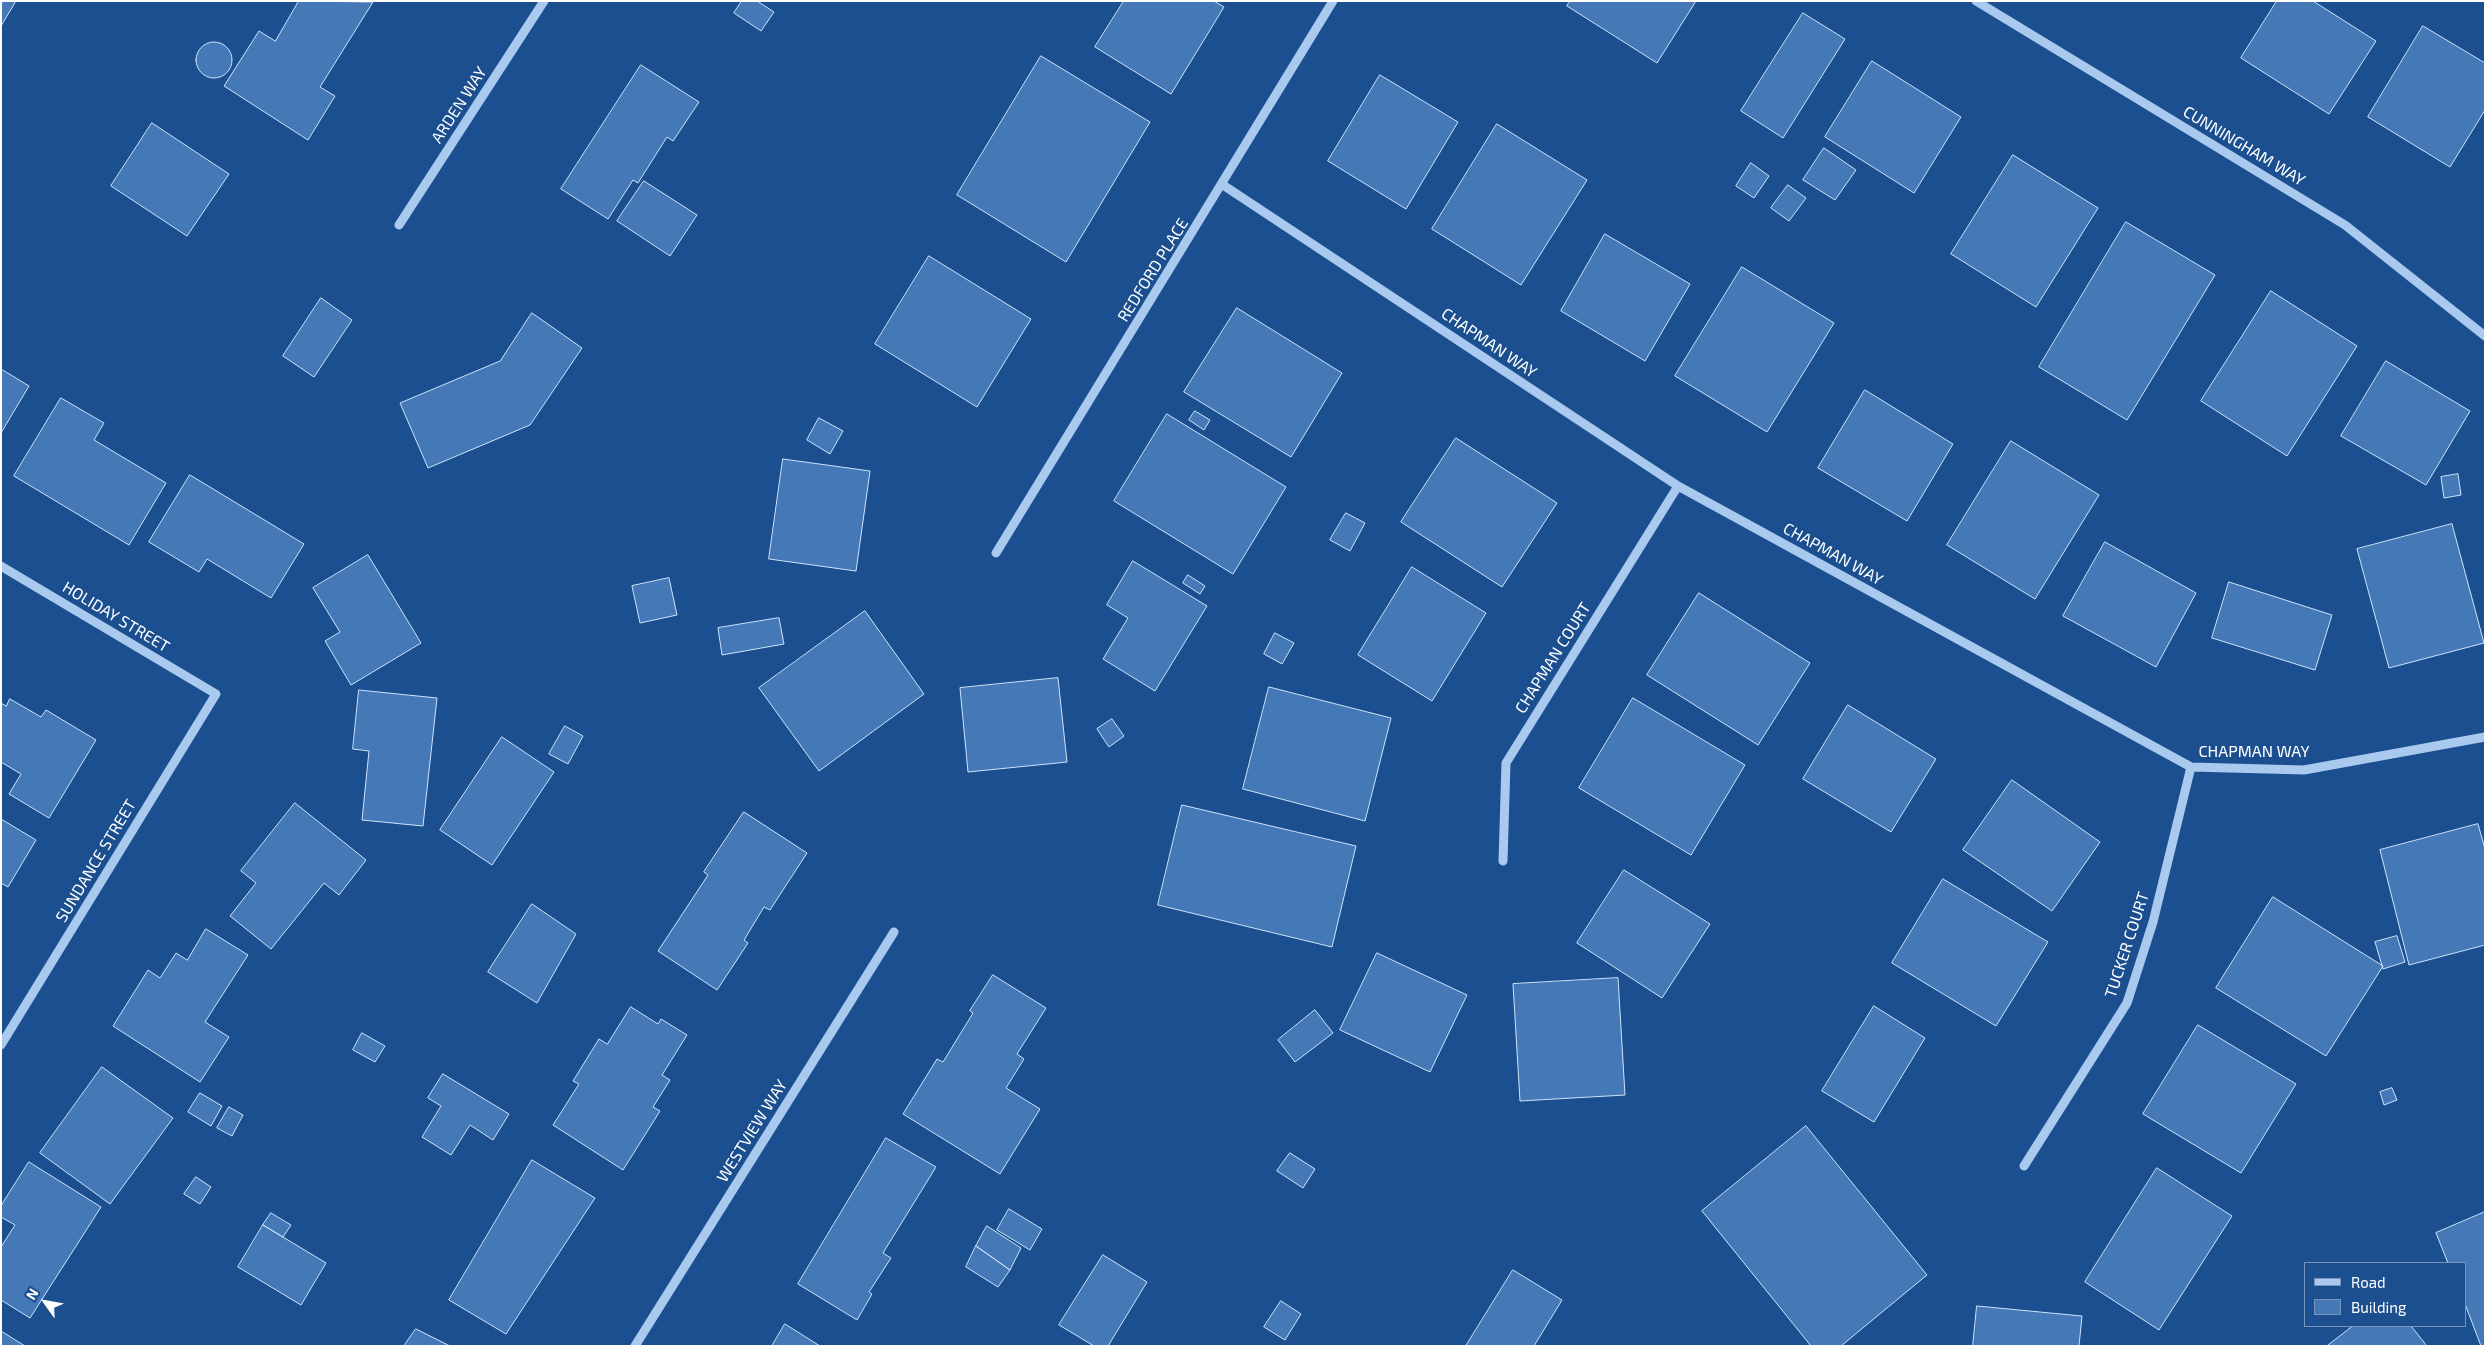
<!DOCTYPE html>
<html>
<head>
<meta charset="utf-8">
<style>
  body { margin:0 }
  #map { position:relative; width:2486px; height:1347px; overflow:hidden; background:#1b4f8f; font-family:"Exo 2",sans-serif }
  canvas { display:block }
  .frame { position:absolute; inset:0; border:2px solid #fff; pointer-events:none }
  .legend { position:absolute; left:2304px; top:1262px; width:162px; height:65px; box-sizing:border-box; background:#1b4f8f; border:1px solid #7695bc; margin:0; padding:6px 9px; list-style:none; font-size:15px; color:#fff }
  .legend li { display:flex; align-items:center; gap:10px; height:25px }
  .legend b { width:25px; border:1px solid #7695bc }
  .north { position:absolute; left:20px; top:1277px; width:50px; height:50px; -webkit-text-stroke:4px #1b4f8f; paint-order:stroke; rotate:302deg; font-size:14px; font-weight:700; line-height:20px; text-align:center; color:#fff }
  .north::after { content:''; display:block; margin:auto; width:18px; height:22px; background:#fff; clip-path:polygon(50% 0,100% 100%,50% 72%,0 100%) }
</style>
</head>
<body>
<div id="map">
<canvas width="2486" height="1347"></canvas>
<div class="frame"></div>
<ul class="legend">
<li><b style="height:6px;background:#a9c9ee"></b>Road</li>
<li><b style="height:14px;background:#4478b7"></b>Building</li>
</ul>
<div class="north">N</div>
</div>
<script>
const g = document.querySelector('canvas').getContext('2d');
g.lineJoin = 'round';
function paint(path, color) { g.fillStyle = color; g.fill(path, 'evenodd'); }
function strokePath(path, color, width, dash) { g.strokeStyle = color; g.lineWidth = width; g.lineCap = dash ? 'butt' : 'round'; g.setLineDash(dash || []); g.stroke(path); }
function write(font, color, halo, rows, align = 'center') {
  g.font = font + ' "Exo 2",sans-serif'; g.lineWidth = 4; g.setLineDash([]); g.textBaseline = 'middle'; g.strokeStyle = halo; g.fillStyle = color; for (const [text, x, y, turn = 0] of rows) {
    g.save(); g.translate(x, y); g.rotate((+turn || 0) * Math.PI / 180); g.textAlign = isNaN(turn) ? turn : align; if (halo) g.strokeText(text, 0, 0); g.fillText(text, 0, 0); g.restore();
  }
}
const building = new Path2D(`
  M1 1H16L1 26Z
  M299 1 373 2 320 87 335 96 308 140 224 86 259 31 275 41Z
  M742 1H757L774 12 761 31 734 13Z
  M1124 1H1214L1224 7 1171 94 1095 47Z
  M1570 1H1696L1657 63 1567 6Z
  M2277 1H2313L2376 41 2329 114 2241 58Z
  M1803 13 1845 39 1783 138 1741 111Z
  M2423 26 2485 63V110L2450 167 2368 117Z
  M196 60a18 18 0 1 1 36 0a18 18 0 1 1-36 0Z
  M1041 56 1150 122 1066 262 957 195Z
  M1872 61 1961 117 1914 193 1825 137Z
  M641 65 699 102 673 141 667 137 638 183 633 180 608 219 561 189Z
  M1380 75 1458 122 1406 209 1328 161Z
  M152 123 229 174 187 236 111 186Z
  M1497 124 1587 180 1521 285 1432 229Z
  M1824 148 1856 170 1835 200 1803 180Z
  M2013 155 2098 208 2036 307 1951 254Z
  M1751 163 1769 176 1754 198 1736 186Z
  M644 181 697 215 670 256 617 221Z
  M1788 185 1806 198 1789 221 1771 208Z
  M2126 222 2215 275 2127 420 2039 367Z
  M1605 234 1690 284 1645 361 1561 311Z
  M929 256 1031 319 977 407 875 344Z
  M1742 267 1834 323 1767 432 1675 376Z
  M2271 291 2357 346 2287 456 2201 401Z
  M321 298 352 320 314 377 283 356Z
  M1237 308 1342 373 1291 457 1184 392Z
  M532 313 582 348 530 425 428 468 400 403 500 361Z
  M2386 361 2470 411 2426 485 2341 436Z
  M1 369 29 386 1 433Z
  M1865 390 1953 444 1907 521 1818 468Z
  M61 398 104 423 94 440 166 483 129 545 14 476Z
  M1195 411 1210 420 1204 430 1189 420Z
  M1167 414 1286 487 1233 574 1114 501Z
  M819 418 843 431 830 454 807 440Z
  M1456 438 1557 503 1502 587 1401 522Z
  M2011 441 2099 495 2035 599 1947 545Z
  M783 459 870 471 856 571 769 559Z
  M2458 474 2461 495 2444 498 2441 477Z
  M190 475 304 544 271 598 207 559 199 572 149 542Z
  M1346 513 1365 523 1350 551 1330 540Z
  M2452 524 2484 643 2389 668 2357 549Z
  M2105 542 2196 593 2156 667 2063 616Z
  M368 555 421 643 351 685 325 641 340 632 313 588Z
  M1133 561 1207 606 1155 691 1103 659 1128 618 1107 605Z
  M1412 567 1486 613 1432 701 1358 655Z
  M1188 575 1205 586 1200 594 1183 583Z
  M669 578 677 615 640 623 632 586Z
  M2229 582 2332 615 2315 670 2212 638Z
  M1699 593 1810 663 1758 745 1647 675Z
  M865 611 924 694 819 771 759 688Z
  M779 618 784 644 722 655 718 628Z
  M1275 633 1294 643 1282 664 1264 654Z
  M1058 678 1067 762 968 772 960 688Z
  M1269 687 1391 718 1365 821 1243 789Z
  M359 690 437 698 423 826 362 820 369 751 353 749Z
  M1633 698 1745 765 1691 855 1579 788Z
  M10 699 41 717 46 710 96 740 49 818 9 794 21 774 1 762V703L6 706Z
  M1848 705 1936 759 1891 832 1803 779Z
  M1112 719 1124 736 1109 747 1097 729Z
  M565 726 583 736 568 764 549 754Z
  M502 737 554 772 492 865 440 830Z
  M2012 780 2100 842 2052 911 1963 850Z
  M295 803 366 860 339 895 324 883 271 949 230 916 256 883 241 871Z
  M1182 805 1356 846 1332 947 1158 905Z
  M744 812 807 853 770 910 764 907 744 940 748 943 717 990 658 951 708 875 704 872Z
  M1 819 36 840 8 887 1 883Z
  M2478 824 2485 849V945L2409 965 2380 850Z
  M1624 870 1710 924 1662 998 1577 943Z
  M1943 879 2048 942 1996 1026 1892 963Z
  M2273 897 2383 966 2326 1056 2216 988Z
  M532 904 576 934 537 1003 488 972Z
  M206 929 248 955 205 1022 229 1037 200 1082 113 1026 148 970 160 978 176 953 187 960Z
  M2397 936 2405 962 2383 969 2375 942Z
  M1377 953 1467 995 1430 1072 1340 1030Z
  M993 975 1046 1008 1017 1054 1024 1059 1006 1088 1040 1109 1000 1174 903 1114 937 1059 943 1062 973 1013 970 1011Z
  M1618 978 1625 1095 1520 1101 1513 984Z
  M1874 1006 1925 1038 1874 1122 1822 1091Z
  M631 1007 658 1024 661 1019 687 1035 662 1075 670 1080 653 1107 660 1111 623 1170 553 1125 579 1084 573 1081 599 1039 607 1044Z
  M1315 1010 1333 1033 1295 1062 1278 1040Z
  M2198 1025 2296 1084 2241 1173 2143 1114Z
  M362 1033 385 1046 375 1062 353 1050Z
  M102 1067 173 1118 110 1204 40 1153Z
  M443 1074 509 1114 493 1140 470 1125 451 1155 422 1137 441 1106 428 1098Z
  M2392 1088 2397 1100 2384 1105 2380 1092Z
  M200 1093 222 1106 211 1126 188 1112Z
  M229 1107 243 1115 232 1136 217 1128Z
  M1806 1126 1927 1275 1841 1346H1811L1702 1211Z
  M886 1138 936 1167 883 1253 891 1258 869 1292 872 1294 857 1320 798 1284Z
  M1290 1153 1315 1169 1303 1188 1277 1171Z
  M532 1160 595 1198 506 1334 449 1300Z
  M29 1162 101 1207 30 1318 1 1300V1247L15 1225 1 1217V1206Z
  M2157 1168 2232 1216 2159 1330 2085 1282Z
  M196 1177 211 1187 200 1204 184 1194Z
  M1009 1209 1042 1229 1030 1250 997 1230Z
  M2485 1212V1346H2481L2465 1304V1263H2448L2436 1233Z
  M271 1213 291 1225 283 1237 263 1225Z
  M263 1225 326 1263 301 1305 238 1267Z
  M987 1226 1021 1248 1010 1270 976 1246Z
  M976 1246 1010 1270 998 1287 966 1267Z
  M1103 1255 1147 1282 1108 1346H1094L1059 1325Z
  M1513 1270 1562 1300 1534 1346H1466Z
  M1281 1301 1301 1314 1285 1340 1264 1327Z
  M1977 1306 2082 1316 2079 1346H1973Z
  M785 1324 820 1346H772Z
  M2353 1326H2411L2427 1346H2327Z
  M416 1329 450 1346H404Z
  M1 1331 25 1346H1Z`);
paint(building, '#4478b7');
strokePath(building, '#cfe3fa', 1);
strokePath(new Path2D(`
  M1976 1 2345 225 2485 336
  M1223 185 1678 486 2191 767 2304 770 2485 737
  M399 225 544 1
  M996 553 1333 1
  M1 566 216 694 1 1045
  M1503 861 1506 763 1678 486
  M2024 1166 2127 1003 2153 922 2191 767
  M635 1346 894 932`), '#a9c9ee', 9);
write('16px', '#fff', '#1b4f8f', [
  ["ARDEN WAY",459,105,-57],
  ["CUNNINGHAM WAY",2244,146,31],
  ["REDFORD PLACE",1153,270,-58],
  ["CHAPMAN WAY",1489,343,34],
  ["CHAPMAN WAY",1833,554,29],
  ["HOLIDAY STREET",116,617,31],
  ["CHAPMAN COURT",1553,658,-58],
  ["CHAPMAN WAY",2254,752],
  ["SUNDANCE STREET",96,861,-59],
  ["TUCKER COURT",2127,945,-72],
  ["WESTVIEW WAY",752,1131,-58]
]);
</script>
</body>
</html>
